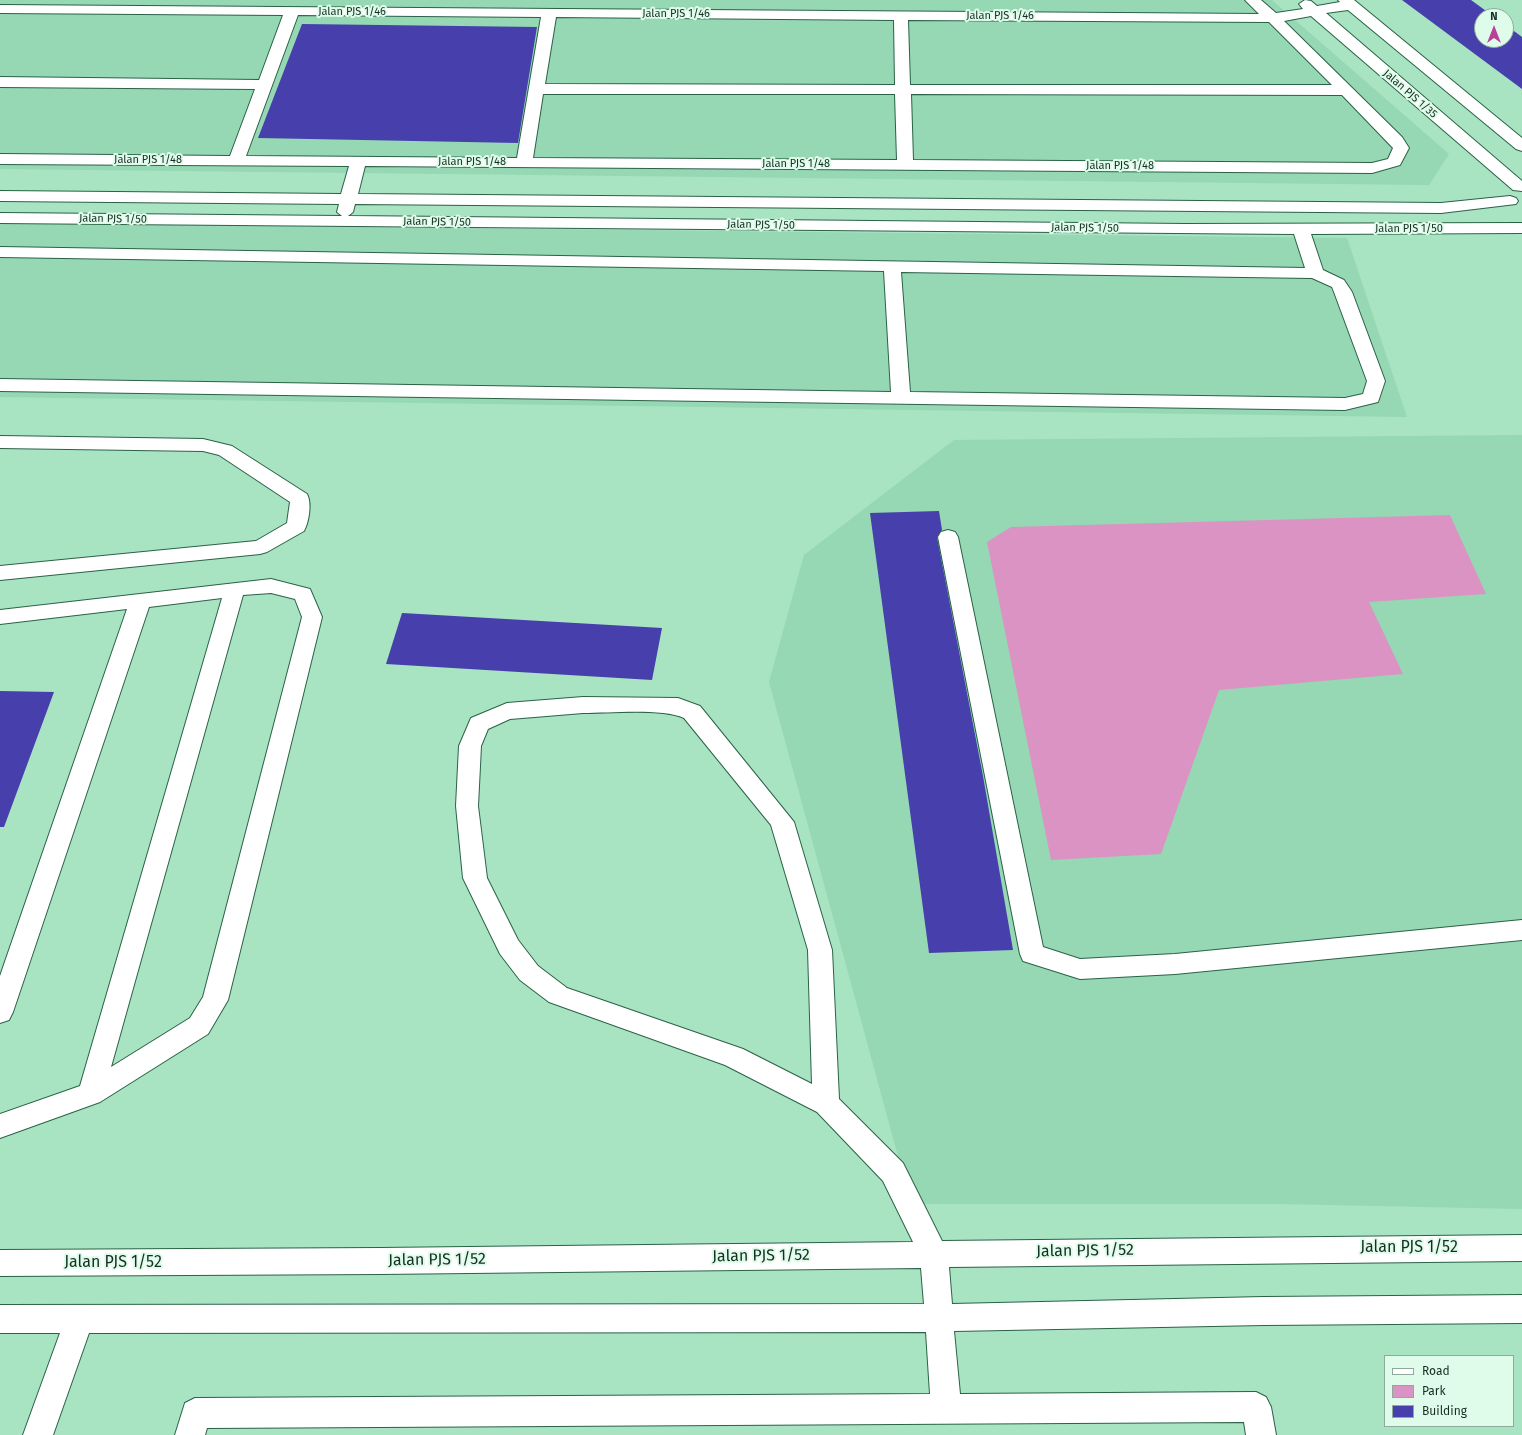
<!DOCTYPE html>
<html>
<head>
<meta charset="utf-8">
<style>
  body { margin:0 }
  #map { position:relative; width:1522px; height:1435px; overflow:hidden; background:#a8e3c2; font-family:"Fira Sans",sans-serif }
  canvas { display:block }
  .legend { position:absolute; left:1384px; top:1355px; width:130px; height:72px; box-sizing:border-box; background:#dffceb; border:1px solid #8faa9b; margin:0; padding:5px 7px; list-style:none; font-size:12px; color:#172e22 }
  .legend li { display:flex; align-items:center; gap:8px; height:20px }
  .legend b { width:20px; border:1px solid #8faa9b }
  .north { position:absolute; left:1474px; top:8px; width:40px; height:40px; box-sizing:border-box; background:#dffceb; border:1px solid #8faa9b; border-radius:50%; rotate:0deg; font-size:11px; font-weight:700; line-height:16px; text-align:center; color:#172e22 }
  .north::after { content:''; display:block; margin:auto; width:14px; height:18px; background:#b74298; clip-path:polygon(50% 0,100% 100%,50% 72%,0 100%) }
</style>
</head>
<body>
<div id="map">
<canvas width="1522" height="1435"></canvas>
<ul class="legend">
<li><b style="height:5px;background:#fff"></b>Road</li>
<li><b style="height:11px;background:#db93c4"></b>Park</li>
<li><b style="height:11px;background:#463fac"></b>Building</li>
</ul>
<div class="north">N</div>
</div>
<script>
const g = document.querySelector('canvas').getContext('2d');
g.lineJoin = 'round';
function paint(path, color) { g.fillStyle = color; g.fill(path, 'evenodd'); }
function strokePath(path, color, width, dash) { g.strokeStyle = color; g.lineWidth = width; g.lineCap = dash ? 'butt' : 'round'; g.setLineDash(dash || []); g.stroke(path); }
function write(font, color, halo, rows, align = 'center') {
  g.font = font + ' "Fira Sans",sans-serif'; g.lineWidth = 4; g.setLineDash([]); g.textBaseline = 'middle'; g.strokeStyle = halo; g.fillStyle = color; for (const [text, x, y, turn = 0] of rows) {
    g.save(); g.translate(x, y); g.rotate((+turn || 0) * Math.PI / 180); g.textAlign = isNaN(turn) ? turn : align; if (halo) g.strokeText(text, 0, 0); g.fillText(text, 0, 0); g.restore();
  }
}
paint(new Path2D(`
  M0 0H1272L1449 154 1429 185 0 169Z
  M0 223 1347 238 1407 417 0 397Z
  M1522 435V1209L1279 1204H911L769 682 804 555 954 440Z`), '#95d8b3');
paint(new Path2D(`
  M1450 515 1486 594 1369 602 1403 674 1219 690 1161 854 1051 860 987 542 1011 527Z`), '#db93c4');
paint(new Path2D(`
  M1402 0H1471L1493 16H1482V40H1506V25L1522 37V89Z
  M302 24 537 27 518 143 258 138Z
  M939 511 942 530 937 537 983 776 1013 950 929 953 870 513Z
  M402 613 662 628 652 680 386 664Z
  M0 691 54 692 4 827H0Z`), '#463fac');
const minor = new Path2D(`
  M1245 0H1261L1276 13 1303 9 1299 4 1305 0 1311 1 1317 6 1340 2 1338 0H1354L1522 138V151L1516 149 1348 10 1326 13 1522 181V191L1513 190 1311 16 1284 21 1402 137 1409 148 1400 165 1372 173 365 166 358 194 1441 203 1510 196 1516 198 1518 201 1516 204 1441 213 355 204 353 212 348 216 1186 224 1522 223V233L1311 234 1323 270 1344 280 1352 292 1385 381 1378 402 1345 410 0 391V379L891 392 884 271 0 257V247L1305 268 1294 234 0 223V213L342 216 337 212 339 204 0 201V191L341 194 349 166 0 164V154L230 156 255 89 0 87V77L259 80 283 15 0 13V5L1259 14ZM298 15 541 17 517 158 246 156ZM556 17 894 20 895 85 545 84ZM908 20 1269 22 1332 85H910ZM543 94H895L897 160 533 158ZM911 94 1342 95 1393 148 1388 159 1372 163 913 160ZM901 272 1312 278 1332 287 1334 292 1367 381 1363 394 1345 398 910 392Z
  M0 436 203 439 232 446 307 494C312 503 309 522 304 531L267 552 260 554 0 580V566L256 541 287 523 290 502 219 455 203 451 0 448Z
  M948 530 955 532 958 537 1043 947 1080 959 1175 954 1522 920V940L1175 974 1080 979 1023 961 1020 954 938 537 941 532Z
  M271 579 310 589 322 617 228 1000 208 1034 100 1102 0 1138V1114L80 1086 222 598 149 607 13 1012 9 1020 0 1023V976L127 609 0 624V610ZM271 593 295 599 302 617 203 997 190 1018 111 1067 243 595Z
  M583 697 678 698 700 706 794 822 832 950 839 1099 903 1163 942 1241 1522 1235V1261L949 1267 952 1304 1264 1297 1522 1295V1323L1264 1325 954 1331 960 1394 1256 1392 1266 1397 1271 1407 1276 1435H1246L1244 1422 207 1428 205 1435H175L185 1403 195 1398 930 1394 926 1332 89 1333 53 1435H23L60 1333H0V1305L924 1304 921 1268 380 1274 0 1276V1250L380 1248 913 1242 883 1181 817 1112 725 1065 549 1002 520 980 500 954 463 878 456 806 459 746 471 718 507 703ZM583 713C609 713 663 708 684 718L771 825 808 950 812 1084 743 1049 567 988 538 966 518 940 487 878 478 806 481 746 488 729 510 719Z`);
strokePath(minor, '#2a6246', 2);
paint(minor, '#fff');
write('11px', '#172e22', '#dffceb', [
  ["Jalan PJS 1/46",352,12],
  ["Jalan PJS 1/46",676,14],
  ["Jalan PJS 1/46",1000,16],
  ["Jalan PJS 1/35",1410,94,41],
  ["Jalan PJS 1/48",148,160],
  ["Jalan PJS 1/48",472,162],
  ["Jalan PJS 1/48",796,164],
  ["Jalan PJS 1/48",1120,166],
  ["Jalan PJS 1/50",113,219,1],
  ["Jalan PJS 1/50",437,222,1],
  ["Jalan PJS 1/50",761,225,1],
  ["Jalan PJS 1/50",1085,228,1],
  ["Jalan PJS 1/50",1409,229]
]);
write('16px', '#172e22', '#dffceb', [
  ["Jalan PJS 1/52",1409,1248],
  ["Jalan PJS 1/52",1085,1251,-1],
  ["Jalan PJS 1/52",761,1256,-1],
  ["Jalan PJS 1/52",437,1260,-1],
  ["Jalan PJS 1/52",113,1263]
]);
</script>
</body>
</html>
